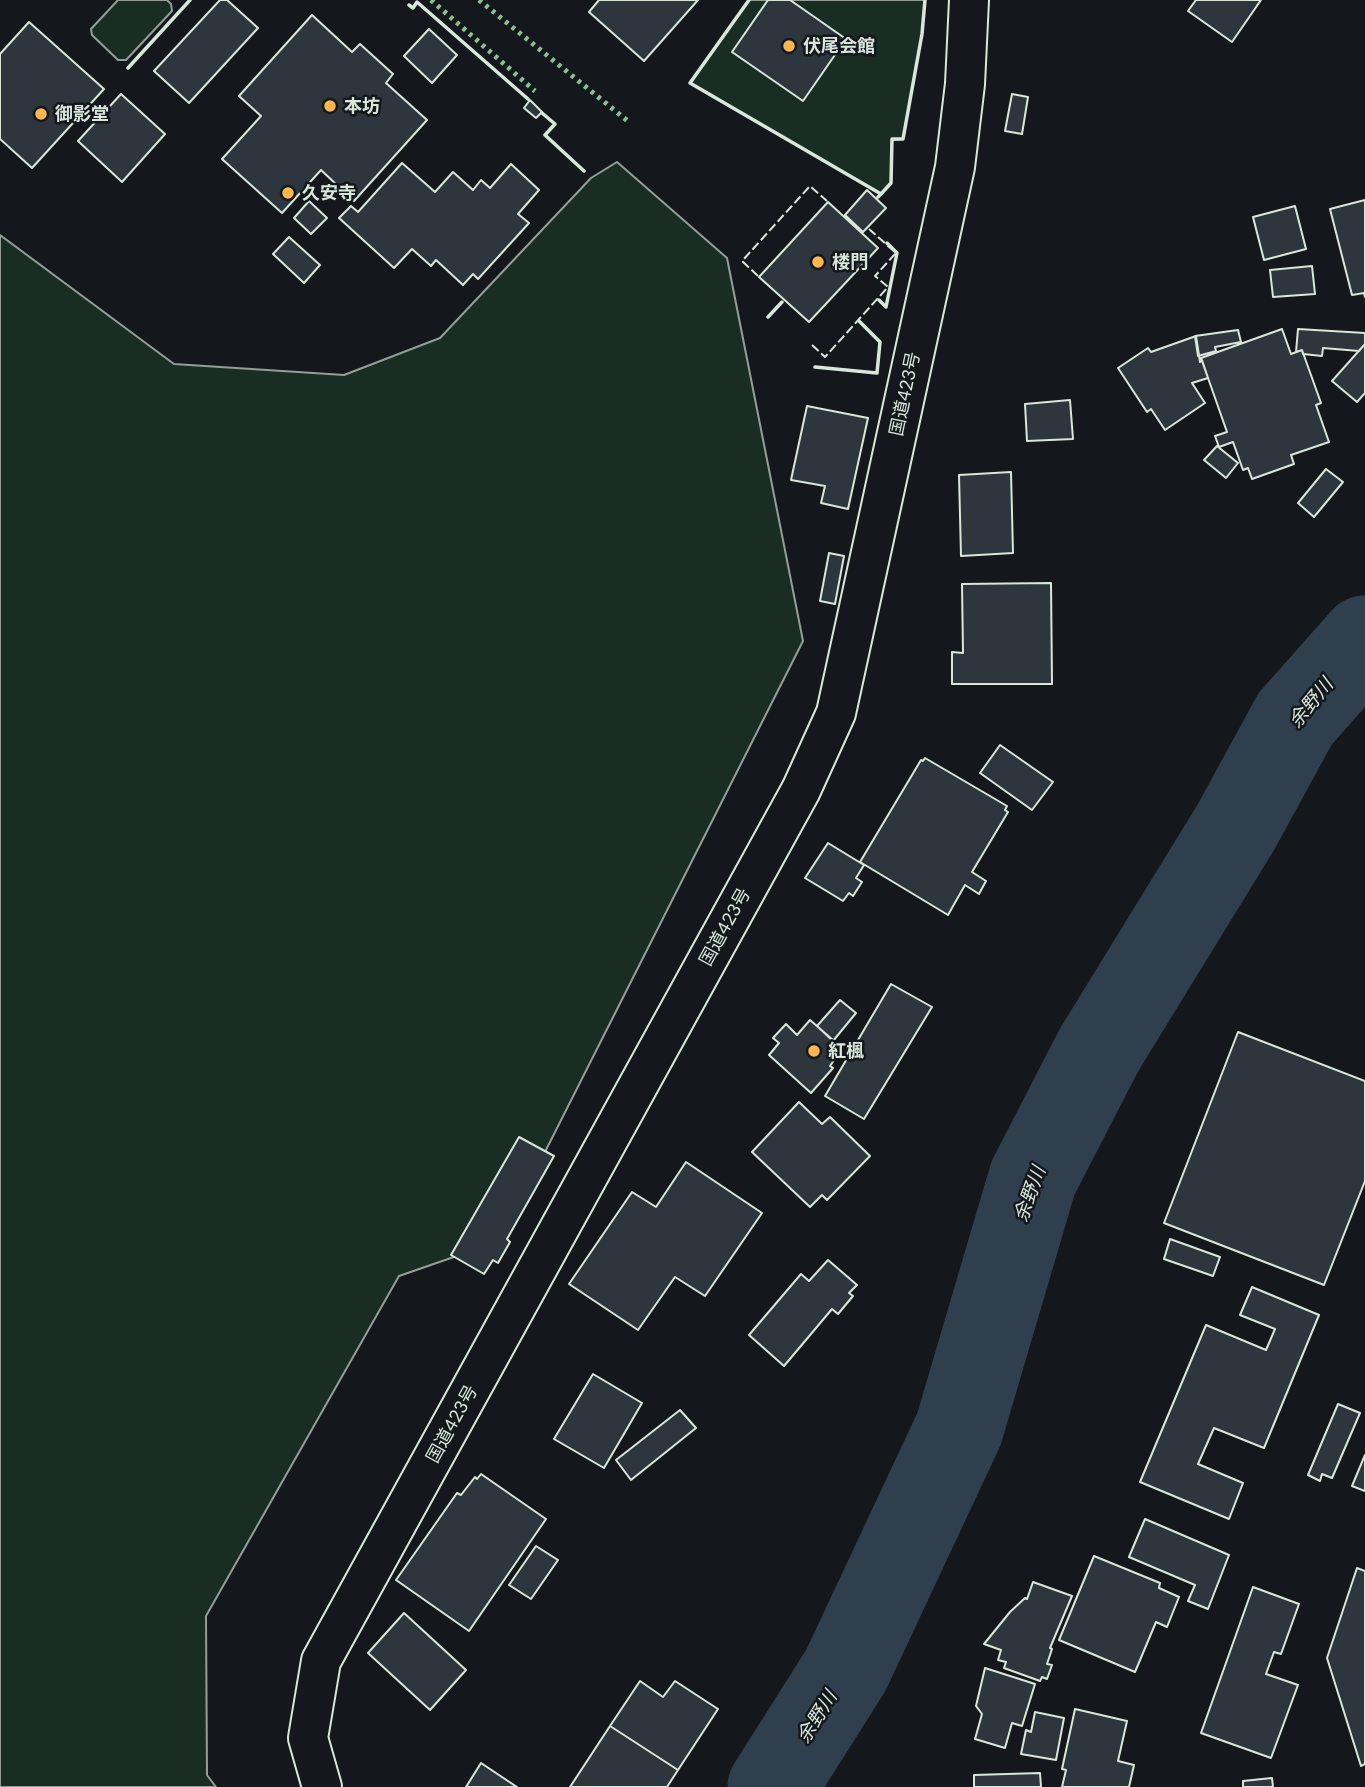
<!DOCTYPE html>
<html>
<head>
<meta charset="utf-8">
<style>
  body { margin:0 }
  canvas { display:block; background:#14181c }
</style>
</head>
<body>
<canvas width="1365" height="1787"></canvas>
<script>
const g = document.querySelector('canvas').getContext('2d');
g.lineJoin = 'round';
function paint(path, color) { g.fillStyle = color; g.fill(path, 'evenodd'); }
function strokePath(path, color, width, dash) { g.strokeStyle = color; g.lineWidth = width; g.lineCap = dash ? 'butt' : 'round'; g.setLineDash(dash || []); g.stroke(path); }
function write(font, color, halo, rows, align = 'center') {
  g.font = font + ' Lato,"Noto Sans JP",sans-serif'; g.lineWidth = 5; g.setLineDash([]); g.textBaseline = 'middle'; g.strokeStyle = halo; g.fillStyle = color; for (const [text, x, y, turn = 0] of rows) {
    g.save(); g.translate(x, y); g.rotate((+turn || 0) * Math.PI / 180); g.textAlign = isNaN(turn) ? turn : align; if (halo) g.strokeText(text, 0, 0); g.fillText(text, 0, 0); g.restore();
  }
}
const green = new Path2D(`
  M118 0H167L171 4 172 11 126 60H118L92 35 91 29Z
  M749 0H925L922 34 903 139 892 140 891 183 881 194 690 83Z
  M617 162 727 258 803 641 500 1241 399 1276 206 1616 207 1775 216 1787H0V235L174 364 344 375 440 338 591 178Z`);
paint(green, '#1a2d24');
strokePath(green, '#939e99', 2);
strokePath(new Path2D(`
  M772 1787 846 1670 959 1429 1033 1178 1099 1050 1236 827 1295 719 1365 640`), '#2f3f4d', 89);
const building = new Path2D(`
  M220 0H227L258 28 189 103 154 71Z
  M599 0H698L644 61 589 12Z
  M768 0H790L846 39 803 101 732 52Z
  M1196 0H1261L1232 42 1188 11Z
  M312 15 352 52 360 44 393 74 386 83 427 120 354 201 321 170 282 213 222 159 261 116 239 96Z
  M29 22 104 89 32 168 0 139V54Z
  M429 29 457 55 432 83 404 56Z
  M121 94 165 134 122 182 78 141Z
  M1012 94 1028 97 1022 134 1005 131Z
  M530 100 542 112 536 118 524 108Z
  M402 163 435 192 453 172 473 190 481 180 490 188 511 164 539 190 518 214 529 223 478 279 473 274 463 285 436 260 431 266 412 249 394 268 339 218 351 206 358 212Z
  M867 190 886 208 863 232 845 215Z
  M1365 200V297L1364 293 1352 295 1330 209Z
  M309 201 327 218 311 234 294 218Z
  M828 202 878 248 809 322 759 277Z
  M1295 206 1306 249 1264 260 1253 217Z
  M289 237 320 265 304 283 273 254Z
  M1312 266 1315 294 1273 297 1270 270Z
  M1282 329 1291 354 1302 350 1321 403 1316 405 1329 442 1291 455 1294 464 1252 479 1248 468 1243 470 1233 442 1219 447 1215 436 1227 432 1201 358Z
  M1298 329 1365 333V344L1359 351 1323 348 1322 356 1303 354 1302 350 1296 352Z
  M1238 330 1241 342 1215 347 1216 351 1198 356 1195 336Z
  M1196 336 1200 362 1202 360 1208 378 1192 383 1205 403 1165 430 1151 409 1147 412 1118 368 1148 348 1151 352Z
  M1365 344V393L1357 402 1332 381Z
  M1070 400 1073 439 1027 441 1025 404Z
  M807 406 868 418 848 509 821 503 825 486 791 480Z
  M1217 446 1238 463 1226 478 1204 460Z
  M1326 469 1343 482 1314 517 1298 503Z
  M1011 472 1013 553 961 556 959 475Z
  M829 553 844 556 835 604 820 601Z
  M1051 583 1052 684H952V652L963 653 962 584Z
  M1000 745 1053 782 1032 810 980 773Z
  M925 758 1007 806 1005 810 1008 812 972 872 986 881 979 894 965 885 948 915 860 862 921 760 923 761Z
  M828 843 864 865 856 878 862 882 853 896 849 893 843 901 805 878Z
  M891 984 932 1007 864 1119 825 1096Z
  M840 1000 856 1013 833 1041 817 1026Z
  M810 1020 842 1048 830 1066 833 1068 811 1093 769 1055 779 1043 773 1038 786 1024 797 1035Z
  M1238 1032 1365 1081V1181L1324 1285 1164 1223Z
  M799 1102 822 1124 830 1117 870 1156 827 1200 822 1195 810 1207 752 1152Z
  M519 1137 554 1156 507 1239 510 1242 498 1263 493 1260 484 1274 451 1255Z
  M686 1162 762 1213 705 1296 675 1277 638 1330 569 1284 632 1192 656 1207Z
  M1170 1239 1220 1257 1213 1276 1164 1259Z
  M828 1260 857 1285 849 1293 853 1296 838 1314 832 1309 784 1366 749 1335 801 1274 809 1281Z
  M1252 1287 1319 1315 1264 1448 1214 1428 1198 1464 1243 1483 1229 1519 1140 1482 1206 1325 1266 1350 1275 1329 1240 1315Z
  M593 1374 642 1403 604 1468 554 1439Z
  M1338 1404 1360 1413 1332 1478 1322 1474 1320 1481 1308 1475Z
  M680 1410 696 1428 631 1480 616 1460Z
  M1365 1455V1491L1352 1486Z
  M481 1474 546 1519 469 1631 396 1580 457 1493 461 1495 475 1477 477 1479Z
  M1145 1519 1229 1555 1208 1609 1188 1601 1195 1585 1129 1557Z
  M536 1546 558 1560 531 1599 509 1585Z
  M1094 1556 1160 1583 1159 1588 1179 1597 1167 1627 1156 1622 1135 1672 1059 1640Z
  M1357 1568 1365 1571V1764L1361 1766 1327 1658Z
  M1033 1582 1072 1596 1050 1648 1052 1649 1047 1664 1052 1665 1047 1679 1042 1677 1040 1681 1004 1668 1006 1662 998 1660 1001 1650 984 1644 1010 1612 1025 1598 1027 1599Z
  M1253 1587 1299 1604 1281 1654 1274 1652 1266 1674 1298 1685 1271 1758 1201 1733Z
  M404 1613 466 1670 430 1710 368 1653Z
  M985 1668 1035 1684 1022 1726 1012 1723 1005 1748 975 1739 982 1714 976 1706Z
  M640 1681 663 1697 675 1681 718 1709 678 1770 610 1726Z
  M1075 1709 1127 1721 1118 1761 1134 1765 1129 1787H1062L1066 1770 1062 1769Z
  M1035 1712 1064 1718 1056 1760 1021 1754 1026 1730 1031 1732Z
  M610 1726 678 1770 667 1787H570Z
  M481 1763 517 1787H466Z
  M1040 1773 1041 1787H974V1775Z
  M1272 1778 1273 1787H1243V1781Z`);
paint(building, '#2c363c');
strokePath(building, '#d8e6dc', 2);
const highway = new Path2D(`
  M322 1787 308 1738 321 1661 801 790 836 713 955 167 965 84 969 0`);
strokePath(highway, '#d8e6dc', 42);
strokePath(highway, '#14181c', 38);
strokePath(new Path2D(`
  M431 0 535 91
  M479 0 629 122`), '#8ac095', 5, [3.5, 5]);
strokePath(new Path2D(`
  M758 276 742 261 810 186 827 201
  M812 345 825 357 888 287 875 276 896 253 869 229`), '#d8e6dc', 2, [9, 3.5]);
strokePath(new Path2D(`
  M749 0 690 83 881 194 878 197
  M409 5 413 8 417 2 528 99
  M128 68 190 0
  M542 113 555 124 545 135 584 171
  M881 194 891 183 892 139H903L922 34 925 0
  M879 300 886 307 897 253 887 243
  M768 317 782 302
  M815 367 877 373 880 342 859 321`), '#d8e6dc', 3.5);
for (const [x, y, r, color] of [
  [789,46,7,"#ffb74d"],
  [330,106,7,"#ffb74d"],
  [41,114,7,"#ffb74d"],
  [288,193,7,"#ffb74d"],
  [818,262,7,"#ffb74d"],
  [814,1051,7,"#ffb74d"]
]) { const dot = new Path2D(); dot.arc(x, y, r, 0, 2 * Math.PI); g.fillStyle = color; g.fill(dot); strokePath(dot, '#14181c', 2.5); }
write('bold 18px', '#d8e6dc', '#14181c', [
  ["伏尾会館",803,46],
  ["本坊",344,106],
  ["御影堂",55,114],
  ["久安寺",302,193],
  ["楼門",832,262],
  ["紅楓",828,1051]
], 'left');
write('18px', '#d8e6dc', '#14181c', [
  ["国道423号",905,394,-78],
  ["国道423号",725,927,-61],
  ["国道423号",452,1424,-61]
]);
write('italic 19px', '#d8e6dc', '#14181c', [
  ["余野川",1311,703,-51],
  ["余野川",1030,1194,-70],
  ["余野川",817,1717,-58]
]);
</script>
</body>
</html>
